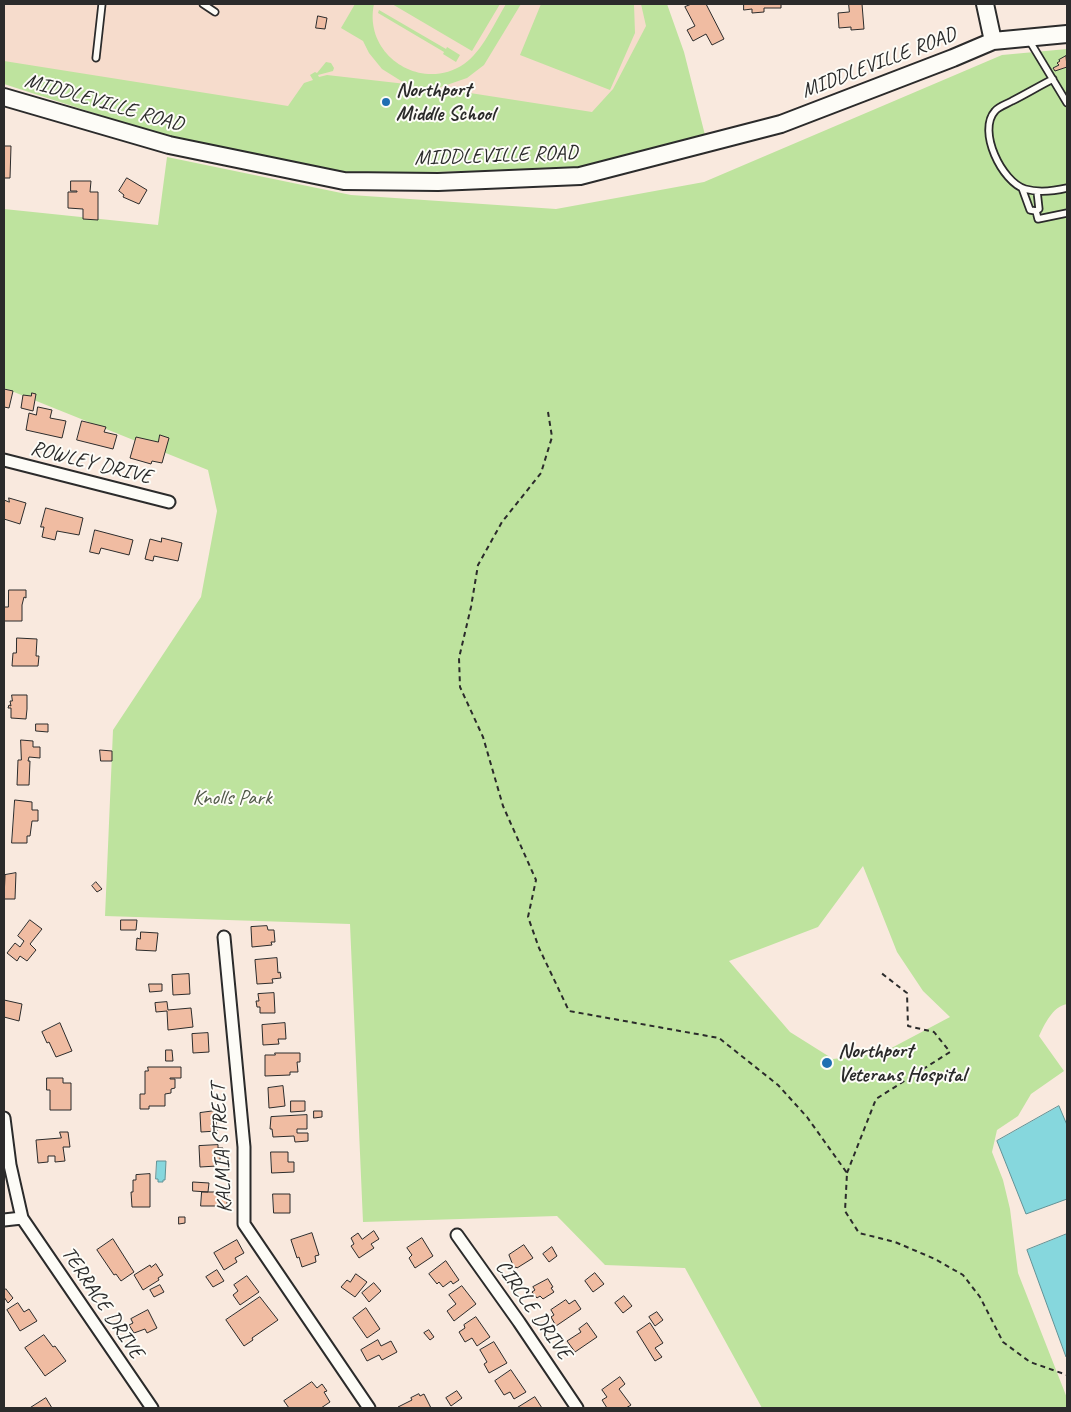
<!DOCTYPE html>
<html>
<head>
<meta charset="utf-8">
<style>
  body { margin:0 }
  #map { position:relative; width:1071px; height:1412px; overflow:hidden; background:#f9e9de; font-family:Caveat,sans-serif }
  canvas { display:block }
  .frame { position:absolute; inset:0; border:5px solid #2b2b2b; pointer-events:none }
</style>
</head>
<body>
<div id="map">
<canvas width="1071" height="1412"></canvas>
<div class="frame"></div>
</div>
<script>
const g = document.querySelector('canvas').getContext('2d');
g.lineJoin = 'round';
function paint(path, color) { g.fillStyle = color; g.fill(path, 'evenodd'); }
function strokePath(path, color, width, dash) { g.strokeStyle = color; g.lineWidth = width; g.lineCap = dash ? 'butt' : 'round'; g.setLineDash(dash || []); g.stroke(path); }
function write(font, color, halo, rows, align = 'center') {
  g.font = font + ' Caveat,sans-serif'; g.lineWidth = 4; g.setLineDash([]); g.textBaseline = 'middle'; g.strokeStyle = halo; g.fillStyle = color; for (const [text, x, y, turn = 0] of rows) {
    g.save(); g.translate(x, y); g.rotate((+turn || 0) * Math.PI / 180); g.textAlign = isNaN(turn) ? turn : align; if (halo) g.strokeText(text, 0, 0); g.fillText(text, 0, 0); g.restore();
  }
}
paint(new Path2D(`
  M4 4H664L627 148 4 79Z`), '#f6dccc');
paint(new Path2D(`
  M355 4H374C363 55 421 93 464 64 482 52 495 22 506 4H521L484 65 467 78 438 88 592 112 613 89 646 26 641 4H667L684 52 705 135 575 170 349 173 168 137 4 84V61L288 106 304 83 313 80 310 75 315 72 317 73 326 62 331 63 334 68 333 71 318 75 319 77 327 75 406 84 382 69 369 53 363 41 341 28Z
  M392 4H500L472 51Z
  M541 4H634L635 33 610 90 520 55Z
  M379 10 446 49 447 47 460 55 456 62 443 54 444 52 378 13Z
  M1067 49V1004C1052 1007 1045 1024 1039 1036L1064 1071 1031 1094 1018 1116 997 1130 992 1152 1003 1180 1010 1209 1018 1273 1067 1398V1408H762L685 1268 605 1265 557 1216 363 1222 350 924 105 916 113 730 201 597 217 511 208 470 4 388V209L158 225 167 157 351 195 556 209 704 182 1002 55ZM863 866 897 952 923 991 950 1017 882 1053 833 1059 790 1032 729 961 818 927Z`), '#bee39e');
const water = new Path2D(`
  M1059 1106 1067 1125V1199L1026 1214 997 1141Z
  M157 1161H166L165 1180H163V1182H158V1179H156Z
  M1067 1234V1356L1066 1357 1027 1250Z`);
paint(water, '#86d7dd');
strokePath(water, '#629296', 1);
const building = new Path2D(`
  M692 4H706L724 39 712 45 706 34 693 41 687 30 695 26 685 7Z
  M744 4H781V8H764V12L752 13V9L744 10Z
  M849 4H862L864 29 851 30V27L839 28 838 13 849 12Z
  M318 16 327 18 325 29 316 28Z
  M1066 56 1067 67 1055 71 1053 68 1059 65 1057 63 1060 61 1059 60Z
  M4 146H11L10 178H4Z
  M127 178 147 190 139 204 123 197 124 195 119 191Z
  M71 181H91L90 192H98V220L83 219V209L68 208V192H77V191H71Z
  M4 389 13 391 9 408 4 407Z
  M32 393 36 394 33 411 21 408 23 395 31 396Z
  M38 407 52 410 50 418 66 421 62 438 26 430 29 413 36 415Z
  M82 421 106 427 104 432 117 435 113 449 77 440Z
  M160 435 169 438 162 463 152 461 151 464 130 458 136 437 158 442Z
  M9 498 26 503 20 524 4 519V500L9 502Z
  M46 508 83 518 79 535 57 531 55 540 42 537 44 527H41Z
  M95 530 133 540 129 555 101 548 99 554 90 552Z
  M162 538 182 543 178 561 154 556 153 561 145 559 150 539 161 542Z
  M9 590H26V598L24 597 22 605V621H4V607H8Z
  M17 638 37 639 36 656H39L38 666H12L13 653H16Z
  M12 695H27V709L26 719 11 718V708H8L9 705 11 706 10 701H12Z
  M36 724H48V732L36 731Z
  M21 740 33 741V747H40V758L29 757 28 761H30L29 785H17L18 760H21Z
  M100 750 112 751V761H101Z
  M15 800 32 802V810H38V821H32L30 836H27V843H12Z
  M16 873 15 899H4L5 875Z
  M96 882 102 889 97 892 92 886Z
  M30 920 42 929 30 944 36 950 27 961 20 956 17 961 7 953 15 943 20 947 24 941 18 936Z
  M121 920H137L136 930H121Z
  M267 926 268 930H274L275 942H271L272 945 252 947 251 927Z
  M141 932 158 933 156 951 136 950 137 938 140 939Z
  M277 958 278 973 280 972 281 978 272 979 273 983 257 984 255 960Z
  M189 974 190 994 173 995 172 975Z
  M149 984H162V991L150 992Z
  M274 993 275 1013H260V1007H257L256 1001H259L258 994Z
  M4 1000 22 1004 19 1021 4 1017Z
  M167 1002 168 1010 191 1008 193 1027 168 1030 167 1011 156 1012 155 1003Z
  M60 1023 72 1051 56 1057 49 1042 47 1043 42 1032Z
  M285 1023 286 1039H278L279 1044 263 1045 262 1025Z
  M208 1033 209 1052 193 1053 192 1034Z
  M166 1050H172L173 1061H166Z
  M275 1053H300V1062H297L298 1072H290V1075L265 1076V1055H275Z
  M148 1067H181V1078H170V1079H175V1088L171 1089V1093L165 1094V1106H149V1109H140V1094H145V1071H148Z
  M47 1078H63V1083H71V1110H50V1090H47Z
  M283 1086 285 1106 269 1108 268 1088Z
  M291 1101H305V1111L291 1112Z
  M215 1111 217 1131 201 1132 200 1113Z
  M314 1111H322V1117L314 1118Z
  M307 1115V1129H297V1133H308V1141L295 1142 294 1136 273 1137 272 1129H270L271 1117Z
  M60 1132H68L70 1147H63L65 1161 55 1162V1156H48V1162L38 1163 36 1140 61 1138Z
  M218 1145V1148H223V1156H220V1160H217V1166L200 1167 199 1146Z
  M271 1152H288V1162H294V1172L272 1173Z
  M150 1174V1207H132L131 1192H133V1180H136V1175Z
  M193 1182 209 1183 208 1192 193 1191Z
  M202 1192H227V1206H201Z
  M273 1194H290V1213H274Z
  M179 1217H185V1223L179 1224Z
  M374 1231 379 1239 371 1244 374 1248 359 1258 351 1246 354 1244 351 1238 358 1233 362 1239Z
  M312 1233 319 1255 315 1256 316 1262 302 1267 299 1257 297 1258 291 1240Z
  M422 1238 433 1256 415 1268 409 1258 412 1255 407 1248Z
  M113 1239 134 1272 121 1281 116 1274 114 1275 97 1250Z
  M237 1240 244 1253 235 1258 237 1262 224 1270 214 1253Z
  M524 1245 533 1258 517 1268 516 1267 514 1268 509 1255Z
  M552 1247 557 1256 549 1262 543 1254Z
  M446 1261 459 1280 453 1284 451 1281 443 1287 439 1282 437 1284 429 1274Z
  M156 1264 163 1275 158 1278 159 1280 143 1290 134 1275 150 1265 151 1267Z
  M217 1270 224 1281 213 1287 206 1277Z
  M595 1273 604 1284 593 1292 585 1281Z
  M356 1274 367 1282 355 1297 341 1287 347 1280 350 1282Z
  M247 1276 259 1292 240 1305 233 1295 238 1291 234 1285Z
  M548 1279 553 1287 551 1288 554 1292 543 1299 540 1296 537 1298 532 1292 535 1290 533 1287Z
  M374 1283 381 1291 369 1302 362 1293Z
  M160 1285 164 1292 154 1297 150 1290Z
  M462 1286 476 1304 454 1321 447 1311 456 1304 449 1295Z
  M6 1289 13 1298 8 1303 4 1297V1291Z
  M624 1296 632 1306 623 1313 615 1303Z
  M260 1297 278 1320 252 1338 253 1340 244 1346 226 1320Z
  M566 1300 569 1304 575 1300 581 1309 556 1326 551 1317 554 1315 551 1310Z
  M18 1303 24 1312 29 1309 37 1321 20 1331 7 1310Z
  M366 1308 380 1329 367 1338 353 1318Z
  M148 1310 157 1328 147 1333 145 1329 134 1333 129 1325 133 1323 131 1319Z
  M657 1312 663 1320 655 1326 649 1317Z
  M476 1317 490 1337 477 1346 472 1338 465 1342 459 1332 465 1328 464 1325Z
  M587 1323 597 1337 575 1352 567 1341 581 1332 579 1329Z
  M650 1323 663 1343 655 1348 662 1357 655 1361 637 1332Z
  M429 1330 434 1337 430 1340 424 1333Z
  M44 1335 53 1347 55 1346 66 1361 45 1376 25 1348Z
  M378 1340 381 1346 391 1341 397 1352 382 1360 379 1355 367 1361 361 1350Z
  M494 1342 507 1363 489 1373 484 1364 487 1362 480 1350Z
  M511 1370 526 1392 514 1399 510 1392 504 1395 495 1381Z
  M620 1377 625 1384 619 1389 631 1405 626 1408H607L602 1400 607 1397 602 1390Z
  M312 1382 317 1388 322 1384 327 1391 324 1392 330 1402 321 1408H289L284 1401Z
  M457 1391 462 1398 451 1406 446 1398Z
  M419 1394 420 1396 424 1394 431 1408H398V1407L412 1400 411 1398Z
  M535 1397 542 1408H517Z
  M46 1398 52 1408H30Z`);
paint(building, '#f0bca2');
strokePath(building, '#2b2b2b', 1);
const lane = new Path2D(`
  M203 4 215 12
  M1029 40 1067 103
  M96 58 102 4
  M1053 79C1039 86 1026 94 1012 101 1007 104 999 106 995 111 977 131 1002 182 1025 189 1039 193 1054 191 1067 188
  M1022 188 1030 210 1036 211 1039 209 1037 191
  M1036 211 1038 219 1067 213`);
const street = new Path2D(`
  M4 460 169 502
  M224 937 244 1147V1224L369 1408
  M4 1118 10 1165 22 1218 152 1408
  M4 1220 22 1218
  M457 1235 519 1322 577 1408`);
const secondary = new Path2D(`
  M985 4 993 41
  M4 97 169 145 344 181 438 182 580 176 781 124 953 58 993 41 1067 34`);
strokePath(lane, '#2b2b2b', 9);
strokePath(street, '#2b2b2b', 15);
strokePath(secondary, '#2b2b2b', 20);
strokePath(new Path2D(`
  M548 412 552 437 541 473 502 522 478 565 471 607 459 658 460 687 483 737 503 806 536 880 528 917 539 948 569 1011 719 1038 778 1085 807 1117 847 1173 845 1211 859 1233 895 1242 935 1259 963 1275 980 1297 1003 1342 1030 1362 1067 1375
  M847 1173 876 1099 950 1052 934 1032 908 1026 907 993 880 972`), '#2b2b2b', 2, [5, 4]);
strokePath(lane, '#fdfcf7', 5.5);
strokePath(street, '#fdfcf7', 11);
strokePath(secondary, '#fdfcf7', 16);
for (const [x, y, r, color] of [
  [386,102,5,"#1f6fb2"],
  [827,1063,6,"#1f6fb2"]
]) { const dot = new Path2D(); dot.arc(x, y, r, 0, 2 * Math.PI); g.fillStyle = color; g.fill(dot); strokePath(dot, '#fdfcf7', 2); }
write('21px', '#2b2b2b', '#fdfcf7', [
  ["MIDDLEVILLE ROAD",879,63,-21],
  ["MIDDLEVILLE ROAD",104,103,16],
  ["MIDDLEVILLE ROAD",496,156,-2],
  ["ROWLEY DRIVE",91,463,14],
  ["KALMIA STREET",222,1148,-93],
  ["TERRACE DRIVE",102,1303,56],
  ["CIRCLE DRIVE",533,1310,55]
]);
write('bold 21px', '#2b2b2b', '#fdfcf7', [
  ["Northport",396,90],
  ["Middle School",396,114],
  ["Northport",838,1051],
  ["Veterans Hospital",838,1075]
], 'left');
write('21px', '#505948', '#fdfcf7', [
  ["Knolls Park",232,798]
]);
</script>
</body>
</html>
